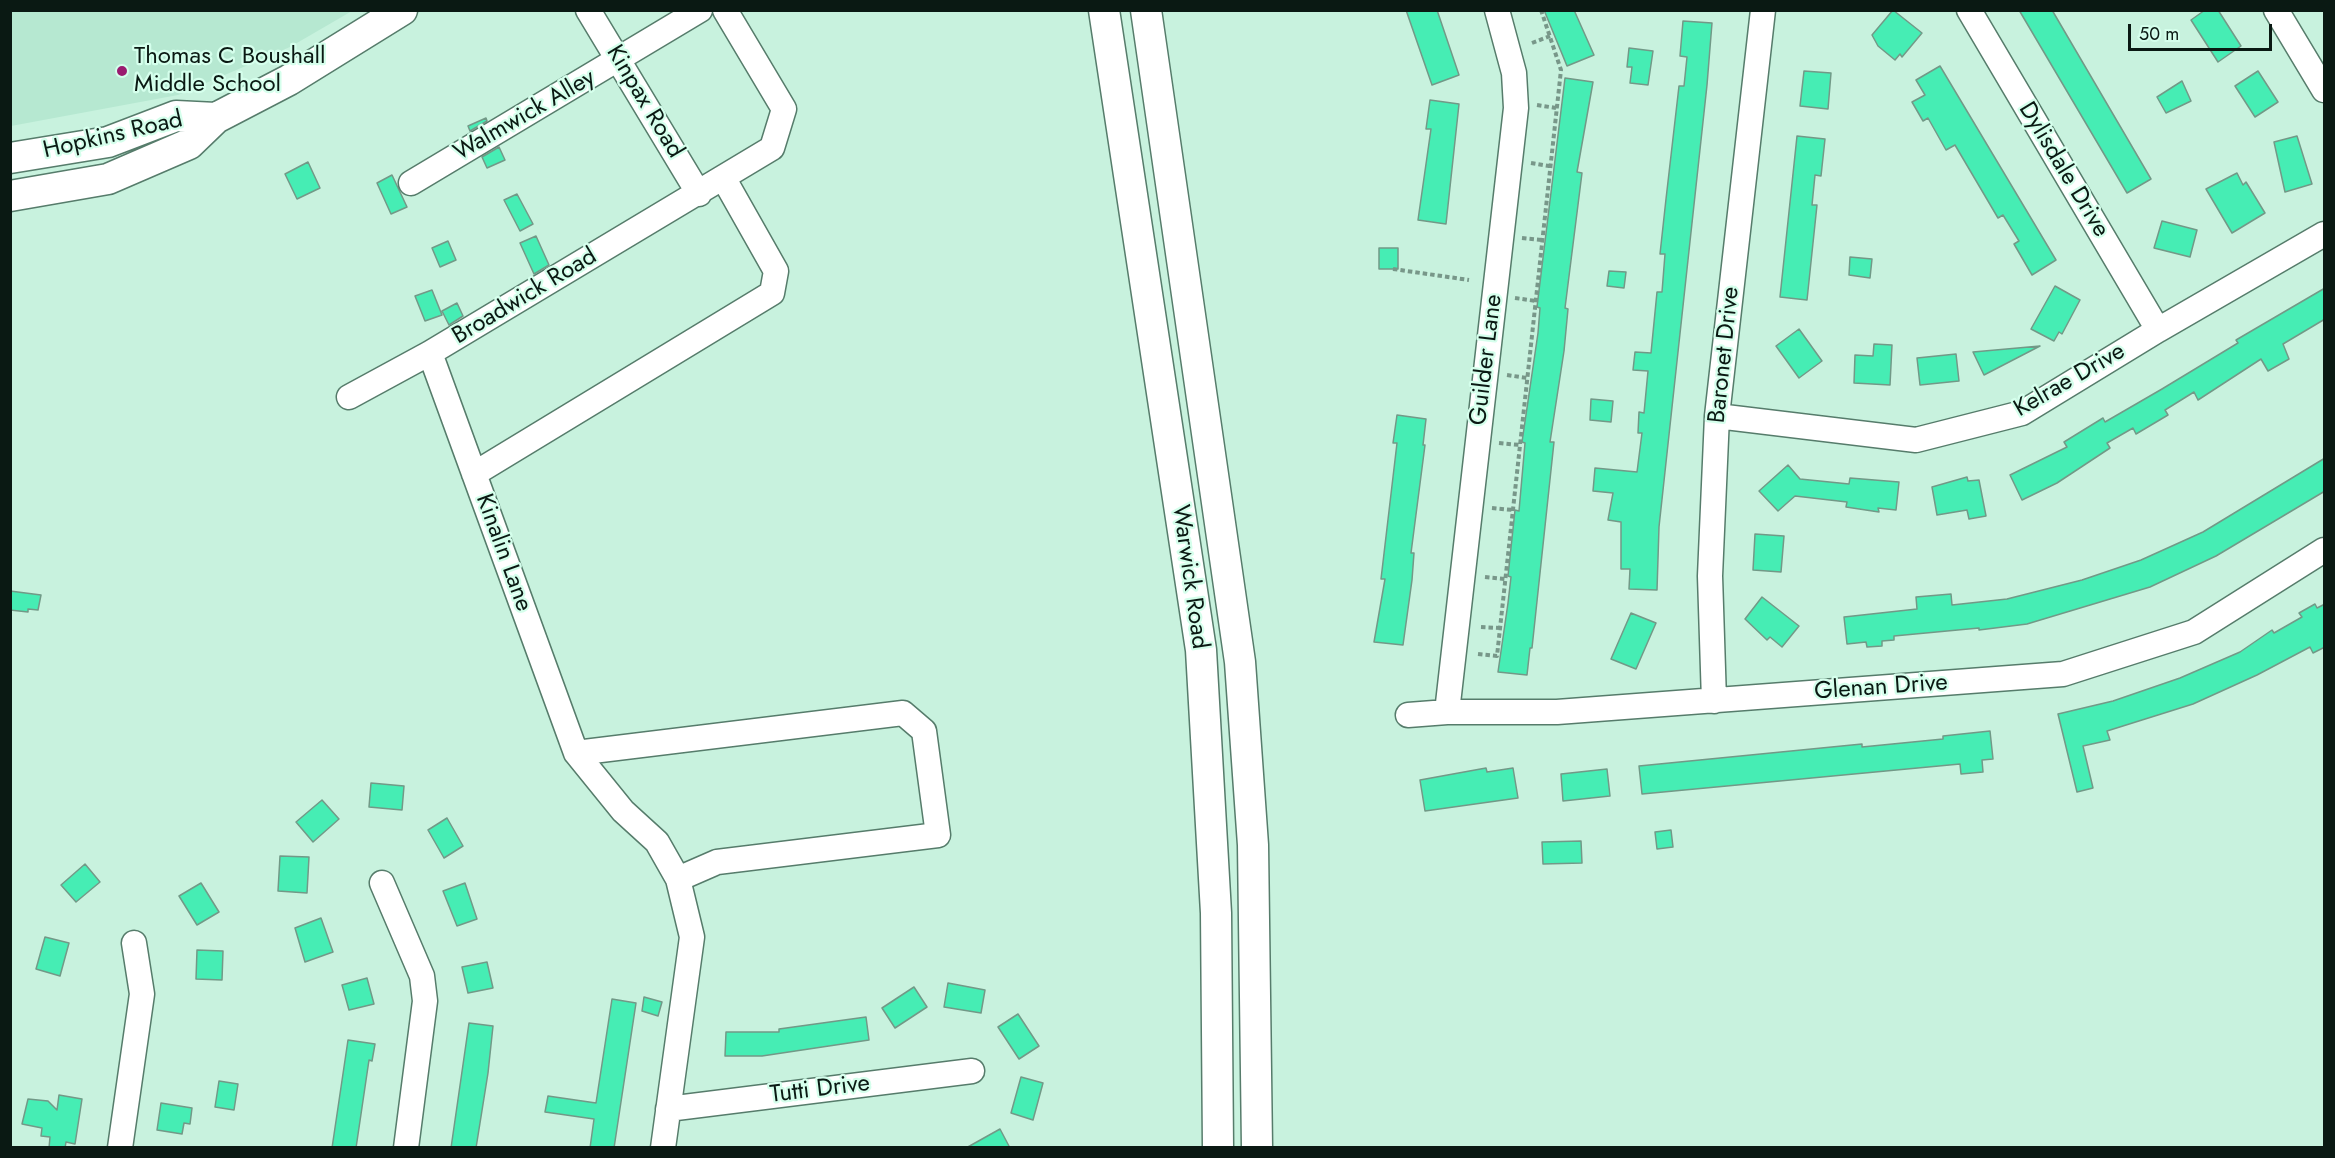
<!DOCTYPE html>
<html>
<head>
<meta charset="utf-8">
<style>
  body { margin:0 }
  #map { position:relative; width:2335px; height:1158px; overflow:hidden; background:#c8f2de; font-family:Jost,sans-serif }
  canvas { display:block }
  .frame { position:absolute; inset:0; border:12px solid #0a1913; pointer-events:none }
  .scale { position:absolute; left:2128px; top:24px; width:144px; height:27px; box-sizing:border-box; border:3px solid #0a1913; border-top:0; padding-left:8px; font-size:18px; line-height:21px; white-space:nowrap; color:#0a1913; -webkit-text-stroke:4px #d5ffec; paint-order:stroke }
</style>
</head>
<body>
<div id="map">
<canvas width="2335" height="1158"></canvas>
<div class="frame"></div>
<div class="scale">50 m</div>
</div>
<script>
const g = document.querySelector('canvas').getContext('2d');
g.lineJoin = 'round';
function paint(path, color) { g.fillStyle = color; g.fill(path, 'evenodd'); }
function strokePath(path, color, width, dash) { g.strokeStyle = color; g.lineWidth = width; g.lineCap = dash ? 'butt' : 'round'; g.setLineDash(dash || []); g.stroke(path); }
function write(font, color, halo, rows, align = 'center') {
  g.font = font + ' Jost,sans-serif'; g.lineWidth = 4.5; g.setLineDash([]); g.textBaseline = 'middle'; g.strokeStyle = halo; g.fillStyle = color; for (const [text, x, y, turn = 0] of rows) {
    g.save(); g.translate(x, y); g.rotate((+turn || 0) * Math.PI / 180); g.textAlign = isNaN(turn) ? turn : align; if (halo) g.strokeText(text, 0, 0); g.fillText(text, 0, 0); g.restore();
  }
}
paint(new Path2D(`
  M11 10H352V11L290 47 178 95 11 126Z`), '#b6e8d1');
const building = new Path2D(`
  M1406 10H1437L1459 75 1432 85Z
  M1544 10H1574L1594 55 1567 66Z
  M1893 10 1922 33 1902 57 1900 54 1895 60 1878 46 1872 35Z
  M2019 10H2052L2151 179 2127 193Z
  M2205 10H2218L2241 46 2218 62 2191 20Z
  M1683 21 1712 23 1707 85 1659 527 1657 590 1629 589 1630 569H1621V522L1608 520 1613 493 1593 491 1595 468 1637 472 1642 433H1638L1639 412 1644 413 1648 371 1633 370 1635 352 1651 353 1657 292H1662L1665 254H1660L1666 199 1679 86H1684L1687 57 1680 56Z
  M1629 48 1653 51 1648 85 1630 83 1632 67H1627Z
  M1940 66 2056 260 2032 275 2014 244 2019 241 2003 215 1998 218 1955 145 1946 150 1928 118 1923 121 1912 102 1925 95 1916 80Z
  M1804 71 1831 73 1828 109 1800 106Z
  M2258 71 2278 102 2255 117 2235 86Z
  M1565 78 1593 82 1577 172 1582 173 1565 308 1568 309 1564 351 1550 442H1554L1532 648H1530L1527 675 1498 672 1508 603 1511 577 1508 576 1515 510 1519 511 1525 443 1522 442 1538 333 1540 308 1537 307Z
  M2182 81 2191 101 2166 113 2157 97Z
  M1430 100 1459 104 1446 224 1418 220 1431 129H1426Z
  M486 118 487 121 470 131 468 126Z
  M1797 136 1825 139 1821 176 1815 175 1812 205H1817L1807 300 1780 297Z
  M2297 136 2312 184 2285 192 2274 142Z
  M499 147 505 160 487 168 482 157Z
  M308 162 320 188 297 199 285 174Z
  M2237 173 2243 185 2246 182 2265 213 2232 233 2206 189Z
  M392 175 407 207 391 214 377 183Z
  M517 194 533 224 520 231 504 200Z
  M2162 221 2197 230 2190 257 2154 248Z
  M536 236 549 265 534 274 520 243Z
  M448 241 456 260 440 267 432 248Z
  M1379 248H1398V269H1379Z
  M1850 257 1872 259 1870 278 1849 275Z
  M1609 271 1626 272 1624 288 1607 286Z
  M2055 286 2080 300 2062 334 2059 332 2054 341 2031 329Z
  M2325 288V319L2283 344 2289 359 2268 371 2261 359 2198 400 2194 392 2165 410 2168 415 2136 434 2133 428 2107 443 2110 448 2057 483 2022 500 2010 475 2067 447 2064 442 2103 418 2105 422 2162 389 2238 343 2236 340Z
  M432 290 442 315 425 321 415 296Z
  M457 303 463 316 449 325 442 311Z
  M1799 329 1822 361 1799 378 1776 346Z
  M1874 344 1892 345 1890 385 1854 383 1855 355 1873 356Z
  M2040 346 1984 375 1973 352Z
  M1956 354 1959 381 1920 385 1917 358Z
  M1591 399 1613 401 1611 422 1590 420Z
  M1397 415 1426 419 1423 445H1425L1411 553H1414L1412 580 1403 645 1374 642 1385 579H1381L1397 443H1393Z
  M2325 458V491L2216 556 2150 587 2027 624 1979 630V628L1894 636V640L1882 641V646L1867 647 1866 642 1847 644 1844 617 1917 609 1916 597 1951 594 1952 605 2007 599 2082 580 2141 560 2203 532Z
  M1788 465 1800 479 1849 484 1850 478 1899 482 1896 510 1878 508 1879 512 1846 507 1847 502 1795 496 1778 511 1759 491Z
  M1967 477 1968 481 1979 480 1986 516 1969 519 1967 510 1937 515 1932 487Z
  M1755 534 1784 536 1781 572 1753 570Z
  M10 591 41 595 38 610 28 609V612L10 610Z
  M1762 597 1799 626 1782 647 1770 637 1767 640 1745 619Z
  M2315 604 2317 608 2325 604V647L2313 653 2310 647 2257 675 2193 704 2107 731 2110 740 2083 746 2093 788 2077 792 2058 714 2113 701 2180 678 2240 652 2272 630 2274 633 2302 617 2299 613Z
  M1631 613 1656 623 1636 669 1611 659Z
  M1990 731 1993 759 1982 760 1983 772 1961 774 1960 764 1642 794 1639 766 1862 744V747L1943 739V736Z
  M1486 768 1487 772 1513 768 1518 798 1425 811 1420 780Z
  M1607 769 1610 796 1563 801 1561 774Z
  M371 783 404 786 402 810 369 807Z
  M322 800 339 819 313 842 296 822Z
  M447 818 463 846 444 858 428 830Z
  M1671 830 1673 847 1657 849 1655 832Z
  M1581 841 1582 863 1543 864 1542 842Z
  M280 856 309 857 307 893 278 891Z
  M85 864 100 882 76 902 61 885Z
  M201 883 219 912 197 925 179 896Z
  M465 883 477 919 457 926 443 891Z
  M321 918 333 952 305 962 295 928Z
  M45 937 69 943 60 976 36 969Z
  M197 950 223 951 222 980 196 979Z
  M487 962 493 988 468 993 462 967Z
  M367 978 374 1004 349 1010 342 985Z
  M948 983 985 990 981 1013 944 1007Z
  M914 987 927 1007 895 1028 882 1008Z
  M644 997 662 1002 658 1016 642 1011Z
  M612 999 636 1003 614 1148H590L594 1119 545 1112 548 1096 596 1103Z
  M1018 1014 1039 1046 1019 1059 998 1027Z
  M866 1017 869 1040 762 1056H725L726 1032H779V1029Z
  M469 1023 493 1026 488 1073 476 1148H451Z
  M348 1040 375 1044 372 1061 369 1060 356 1148H332Z
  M1021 1077 1043 1083 1033 1120 1011 1113Z
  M219 1081 238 1084 234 1110 215 1107Z
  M59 1095 82 1099 75 1144 66 1142 65 1148H49L50 1137 41 1136 42 1128 22 1124 28 1099 48 1101 57 1110Z
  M161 1103 192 1108 190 1124 184 1123 182 1134 157 1130Z
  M1000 1129 1010 1148H966Z`);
paint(building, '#46edb4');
strokePath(building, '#729987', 1.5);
const minor = new Path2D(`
  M588 10 699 194
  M1969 10 2158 330
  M2276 10 2324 90
  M411 183 700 10
  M430 353 576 753 623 811 657 842 678 879 692 937 663 1148
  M349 397 430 353 772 148 784 109 725 10
  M1717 416 1916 440 2022 413 2158 330 2324 234
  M474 474 772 293 776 271 724 179
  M1714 701 1710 576 1717 416 1763 10
  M1447 712 1516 108 1514 73 1497 10
  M1408 715 1447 712H1557L2063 674 2194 632 2324 550
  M576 753 903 713 924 731 938 835 717 862 678 879
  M382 883 422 976 425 1001 406 1148
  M668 1109 972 1071
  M120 1148 142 994 134 943`);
const major = new Path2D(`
  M1104 10 1201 650 1216 913 1218 1148
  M1146 10 1240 662 1253 845 1257 1148
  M10 158 108 142 176 116 216 118
  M10 196 108 179 189 144 216 118 289 80 402 10`);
strokePath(minor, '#567c6b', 27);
strokePath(major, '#567c6b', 33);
strokePath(new Path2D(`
  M1532 43 1550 36
  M1537 105 1556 108
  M1531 163 1549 166
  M1522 238 1542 240
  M1393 269 1469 280
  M1515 298 1536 301
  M1507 375 1527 378
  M1499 443 1520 445
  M1492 508 1513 510
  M1485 577 1505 579
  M1481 627 1500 628
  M1478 654 1497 656 1561 70 1541 10`), '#789789', 4, [4.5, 3]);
strokePath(minor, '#fff', 24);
strokePath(major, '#fff', 30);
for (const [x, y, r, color] of [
  [122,71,6,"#9a1b70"]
]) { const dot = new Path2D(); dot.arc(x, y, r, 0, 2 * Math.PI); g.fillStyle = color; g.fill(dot); strokePath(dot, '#d5ffec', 2); }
write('24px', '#0a1913', '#d5ffec', [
  ["Thomas C Boushall",134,57],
  ["Middle School",134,85]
], 'left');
write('24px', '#0a1913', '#d5ffec', [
  ["Kinpax Road",644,102,59],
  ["Walmwick Alley",525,116,-30],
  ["Hopkins Road",113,136,-13],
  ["Dylisdale Drive",2063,170,59],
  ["Broadwick Road",525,297,-31],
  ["Baronet Drive",1725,355,-84],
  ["Guilder Lane",1487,360,-83],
  ["Kelrae Drive",2070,381,-30],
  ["Kinalin Lane",503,553,70],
  ["Warwick Road",1189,577,82],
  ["Glenan Drive",1881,688,-4],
  ["Tutti Drive",820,1090,-7]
]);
</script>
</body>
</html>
